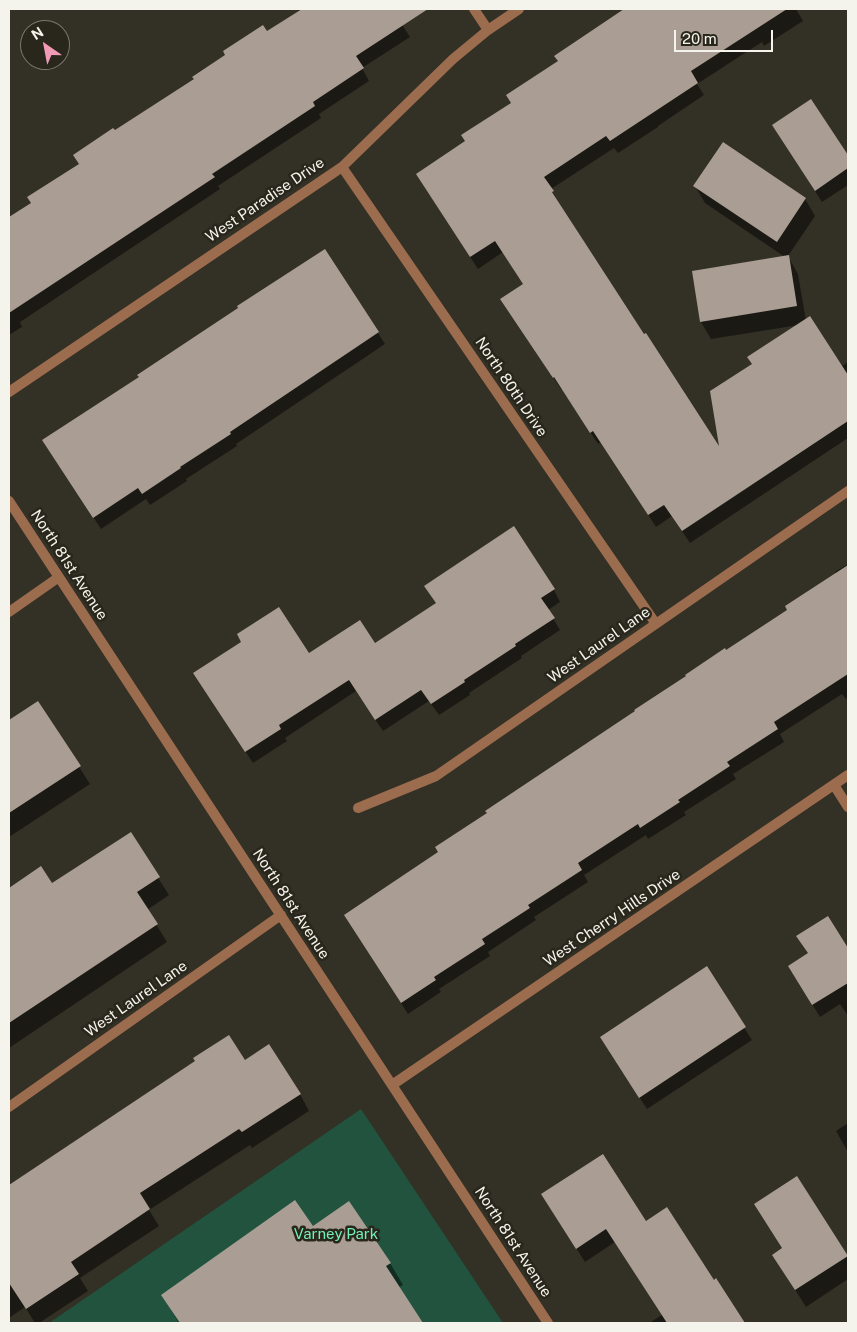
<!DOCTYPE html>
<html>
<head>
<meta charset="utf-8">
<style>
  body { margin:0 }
  #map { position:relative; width:857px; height:1332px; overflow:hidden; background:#333025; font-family:"Public Sans",sans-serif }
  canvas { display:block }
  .frame { position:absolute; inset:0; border:10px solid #f5f4ec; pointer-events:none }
  .north { position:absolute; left:20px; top:20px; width:50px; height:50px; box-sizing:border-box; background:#29261b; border:1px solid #7b786f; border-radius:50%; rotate:327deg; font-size:14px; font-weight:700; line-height:20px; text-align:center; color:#f5f4ec }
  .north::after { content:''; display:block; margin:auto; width:18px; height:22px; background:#f09ab5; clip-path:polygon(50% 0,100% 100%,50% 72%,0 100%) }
  .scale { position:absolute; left:674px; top:30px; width:99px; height:22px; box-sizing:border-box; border:2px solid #f5f4ec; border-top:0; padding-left:6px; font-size:15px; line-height:18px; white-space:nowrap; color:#f5f4ec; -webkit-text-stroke:4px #29261b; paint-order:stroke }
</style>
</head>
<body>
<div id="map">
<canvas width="857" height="1332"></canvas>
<div class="frame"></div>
<div class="north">N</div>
<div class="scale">20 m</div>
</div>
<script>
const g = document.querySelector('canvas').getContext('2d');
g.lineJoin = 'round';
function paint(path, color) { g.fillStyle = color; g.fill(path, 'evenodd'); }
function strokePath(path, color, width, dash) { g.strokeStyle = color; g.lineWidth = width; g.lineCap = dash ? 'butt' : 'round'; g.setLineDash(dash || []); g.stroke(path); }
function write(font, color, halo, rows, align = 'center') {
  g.font = font + ' "Public Sans",sans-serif'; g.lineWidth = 5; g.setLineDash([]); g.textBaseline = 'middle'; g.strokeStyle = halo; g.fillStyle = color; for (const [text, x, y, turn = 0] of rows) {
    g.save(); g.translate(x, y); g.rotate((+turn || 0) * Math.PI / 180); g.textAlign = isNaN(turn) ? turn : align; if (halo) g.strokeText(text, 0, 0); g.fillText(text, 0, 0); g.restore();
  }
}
paint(new Path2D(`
  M361 1109 503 1323H49Z`), '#21533e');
paint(new Path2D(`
  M304 9H392L410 37 362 68 369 81 319 114 321 118 218 186 220 189 20 322 22 327 9 335V218L32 203 80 164 114 132Z
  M627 9H796L803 21 764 46 762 42 697 84 704 95 658 126V127L618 153 614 148 551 189 560 204 643 336 721 452 753 365 799 325 711 339 701 322 693 272 785 257 705 203 695 186 805 199 815 216 788 256 798 274 806 321 841 367 848 362V438L690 543 672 516 656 527 601 442 598 444 562 389H561L509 312 524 285 503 252 478 269 424 186 467 142 559 62 556 56Z
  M811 101 848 157V185L822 202 773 126Z
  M240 308 378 333 385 344 236 444 237 446 186 479 187 481 150 505 146 499 101 529 51 452 140 378Z
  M848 564V697L846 699 842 694 780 734 784 742 733 774 736 779 684 812 686 815 648 839 646 835 584 875 588 882 534 917 536 920 488 952 490 956 439 989 441 992 408 1014 352 927 440 853 726 652 789 611 836 574 835 572Z
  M554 590 560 602 548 610 560 630 521 656 522 658 469 693 470 695 439 715 429 701 383 731 356 691 285 738 287 741 253 763 202 685 309 655 374 645 437 604 433 598Z
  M38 703 90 784 9 837V717L11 720Z
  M130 834 169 895 147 910 167 942 9 1048V889L41 868 52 885Z
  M827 918 848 951V1016L840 1004 820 1017 796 978 809 954 805 948Z
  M706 968 752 1040 647 1109 608 1049Z
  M245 1061 300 1094 309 1111 252 1148 250 1145 149 1210 159 1226 80 1278 88 1291 39 1323H35L25 1307 9 1318V1186L197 1062Z
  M848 1123V1152L836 1131Z
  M797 1178 848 1257V1279L806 1307 774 1256 783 1249 755 1205Z
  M551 1208 646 1222 714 1281 716 1280 744 1323H649L662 1315 615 1242 585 1262Z
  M313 1228 390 1263 403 1285 398 1288 421 1323H179L163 1296Z`), '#0007');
paint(new Path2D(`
  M302 9H428L356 56 364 68 313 102 315 106 212 174 215 177 9 313V217L31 203 27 197 79 164 73 155 113 128 115 130 194 79 192 77 225 55 223 51 263 25 267 31Z
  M624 9H787L691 71 698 83 610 141 606 136 544 177 554 191 552 192 644 334 646 333 719 446 710 391 752 364 747 357 810 316 848 375V421L682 531 664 505 648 515 593 431 590 433 554 377 553 378 500 299 523 284 495 241 470 257 416 174 465 141 461 135 511 103 506 95 558 61 554 56Z
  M811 99 848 155V168L815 191 772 125Z
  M723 142 806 198 777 242 693 186Z
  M325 249 379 332 230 432 231 434 180 467 181 468 142 494 138 488 93 518 42 440 139 377 137 375 238 308 237 306Z
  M789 255 797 306 700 322 692 271Z
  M514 526 555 589 541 598 555 618 515 644 516 646 464 680 465 682 431 704 421 690 375 720 349 680 279 725 281 729 245 752 193 673 241 642 237 634 279 607 309 653 360 620 375 643 436 603 424 586Z
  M848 565V674L774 722 778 729 727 762 730 766 678 800 680 802 640 828 638 824 578 863 582 870 528 905 530 908 482 939 485 944 434 977 436 980 401 1003 344 915 438 852 435 847 487 813 485 811 635 711 634 710 686 676 685 675 725 648 726 650 787 610 785 606Z
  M38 701 81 766 9 813V720Z
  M131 832 160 877 137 892 158 924 9 1023V888L41 866 52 883Z
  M828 916 848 948V983L812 1005 788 966 808 953 796 936Z
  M707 966 746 1027 639 1098 600 1037Z
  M229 1035 245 1060 269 1044 301 1094 242 1132 239 1129 140 1193 150 1209 71 1262 79 1274 26 1309 9 1283V1185L195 1061 193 1058Z
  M603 1154 646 1221 667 1207 714 1280 716 1278 745 1323H667L606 1229 576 1249 541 1194Z
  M797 1176 848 1256 795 1290 772 1255 782 1248 754 1204Z
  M295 1200 313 1226 349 1201 391 1263 386 1266 423 1323H180L161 1295Z`), '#aa9e94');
strokePath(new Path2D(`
  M474 9 488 30
  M342 167 656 624
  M9 392 342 167 453 59 488 30 519 9
  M9 501 548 1323
  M9 612 59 577
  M834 785 848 807
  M358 808 436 776 848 491
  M392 1085 848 775
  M9 1107 281 915`), '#9c6c4e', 10);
write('15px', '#f5f4ec', '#29261b', [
  ["West Paradise Drive",265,200,-34],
  ["North 80th Drive",511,387,56],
  ["North 81st Avenue",69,565,57],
  ["West Laurel Lane",599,645,-35],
  ["North 81st Avenue",291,904,57],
  ["West Cherry Hills Drive",612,918,-34],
  ["West Laurel Lane",136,999,-35],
  ["North 81st Avenue",513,1242,57]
]);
write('15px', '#72f0ba', '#29261b', [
  ["Varney Park",336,1234]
]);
</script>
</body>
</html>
